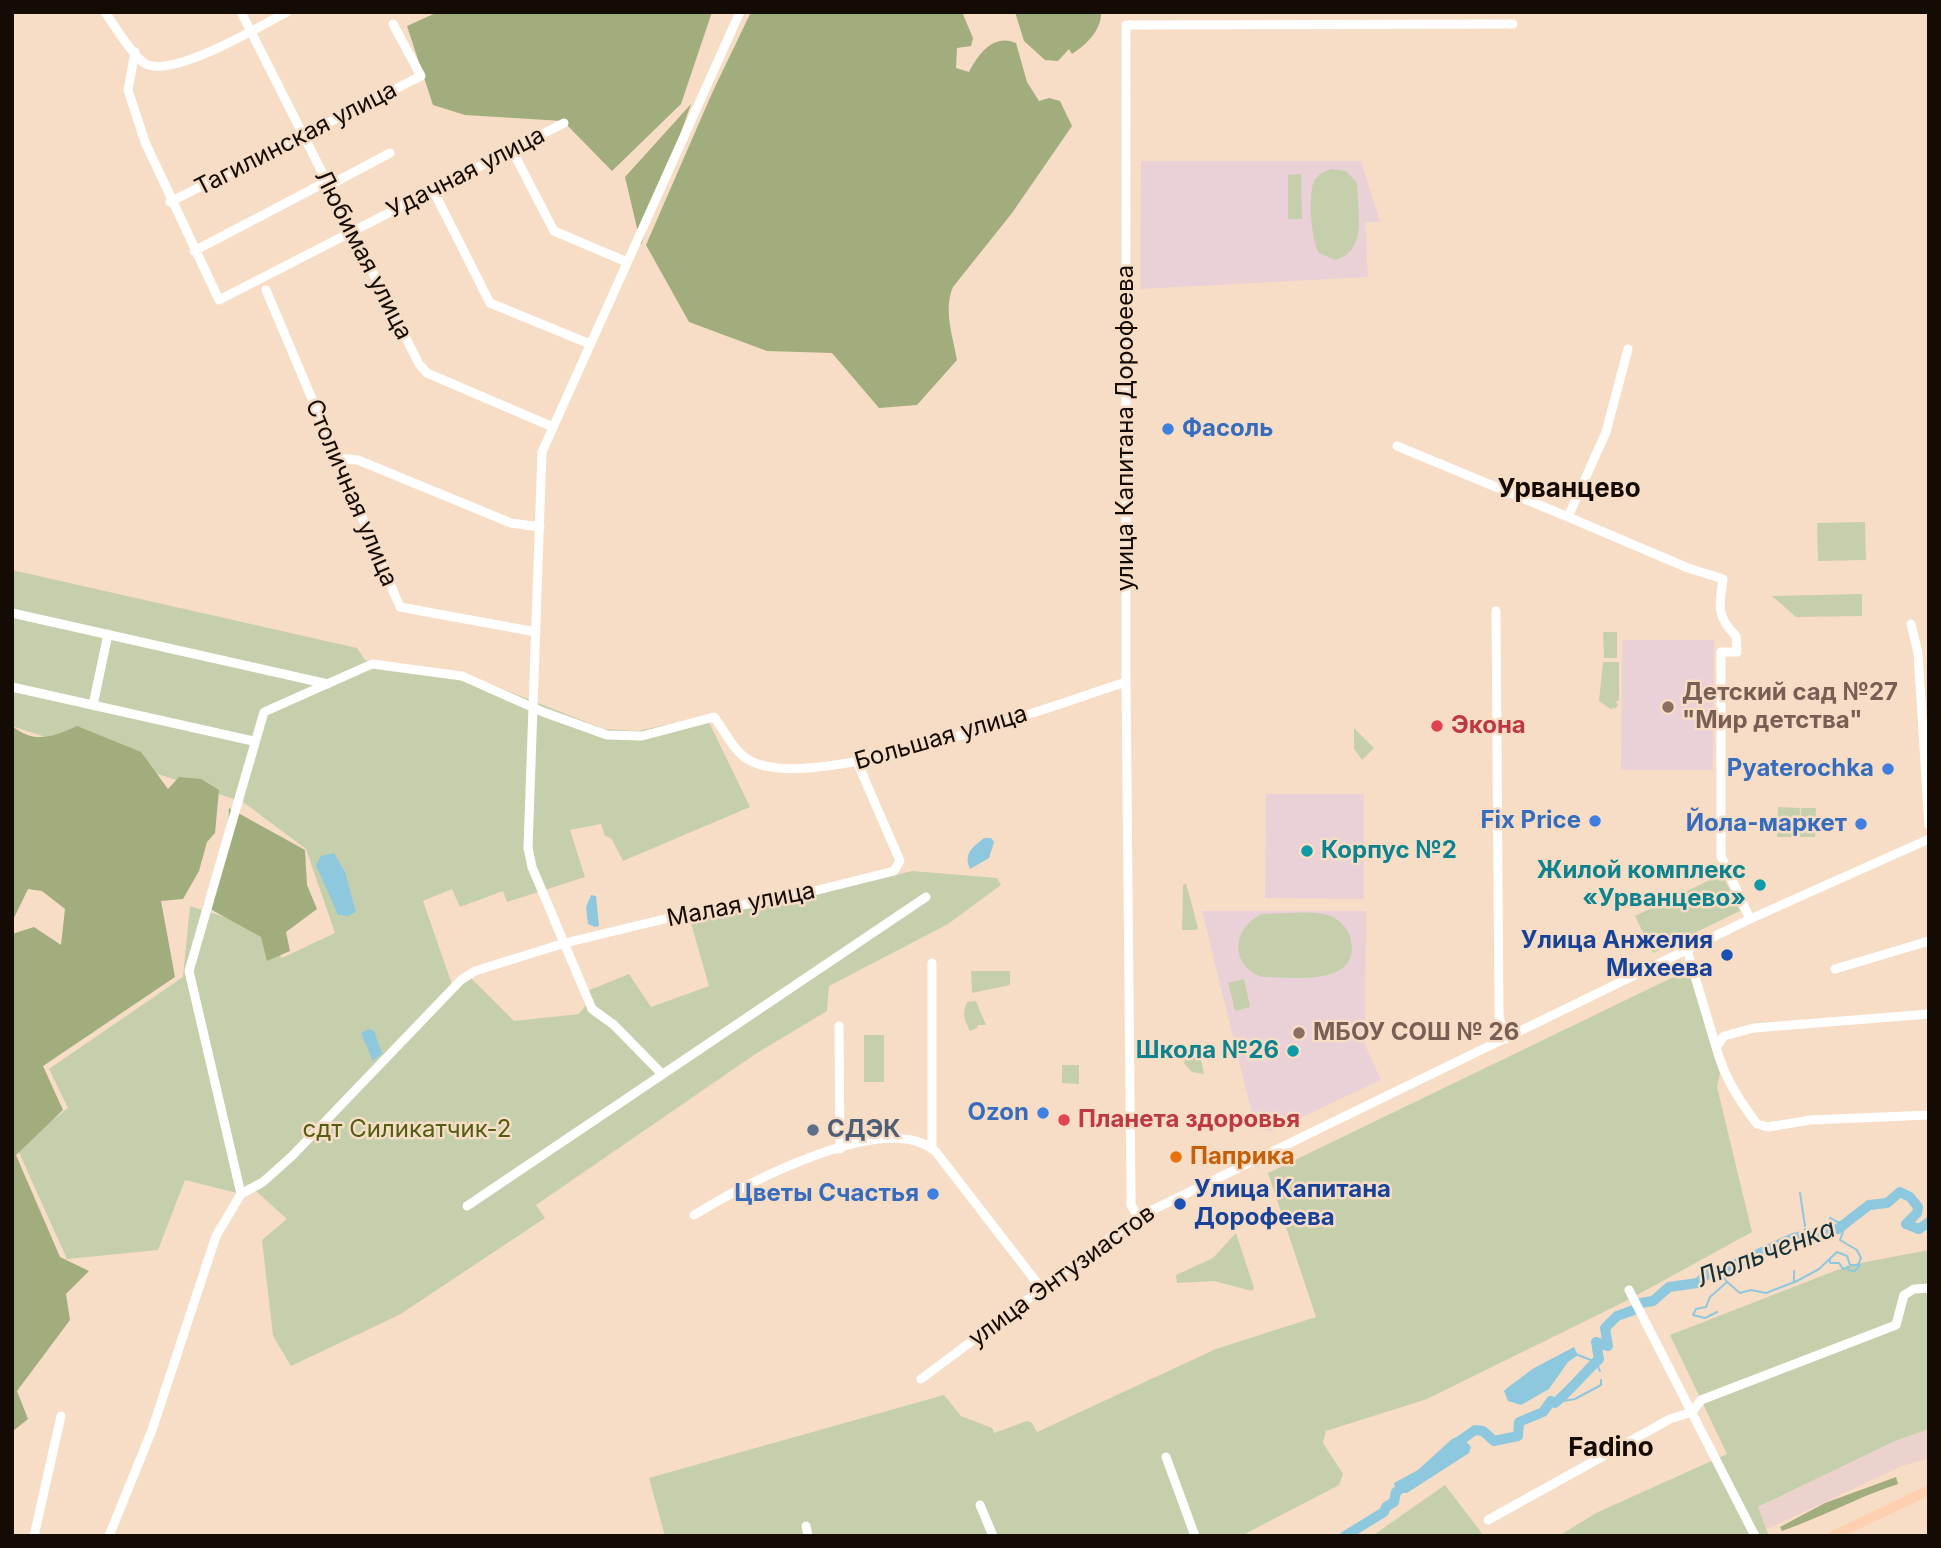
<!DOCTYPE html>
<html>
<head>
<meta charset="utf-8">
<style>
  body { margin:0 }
  #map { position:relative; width:1941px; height:1548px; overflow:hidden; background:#f7ddc5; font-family:Inter,sans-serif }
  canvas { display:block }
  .frame { position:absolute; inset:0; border:14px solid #130b04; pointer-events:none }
</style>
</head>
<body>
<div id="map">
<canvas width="1941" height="1548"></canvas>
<div class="frame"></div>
</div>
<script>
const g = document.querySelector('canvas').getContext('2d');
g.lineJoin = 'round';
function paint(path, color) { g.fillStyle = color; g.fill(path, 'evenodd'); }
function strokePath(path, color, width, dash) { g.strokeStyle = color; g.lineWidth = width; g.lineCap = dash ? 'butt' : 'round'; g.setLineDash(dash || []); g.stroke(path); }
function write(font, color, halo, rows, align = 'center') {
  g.font = font + ' Inter,sans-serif'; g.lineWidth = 5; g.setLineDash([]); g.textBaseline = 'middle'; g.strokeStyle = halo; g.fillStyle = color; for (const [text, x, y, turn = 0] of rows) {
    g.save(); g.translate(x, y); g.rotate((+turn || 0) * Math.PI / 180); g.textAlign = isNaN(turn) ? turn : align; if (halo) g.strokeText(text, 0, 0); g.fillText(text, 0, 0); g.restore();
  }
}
paint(new Path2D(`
  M1929 1429V1458L1902 1466 1767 1529 1757 1508 1895 1441Z`), '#ebd2cc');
paint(new Path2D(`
  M1141 161H1361L1380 222H1365L1368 277 1140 289Z
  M1622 640H1714L1713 770H1621Z
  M1266 794H1364V899L1265 898Z
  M1202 911H1366L1365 1045 1381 1080 1272 1131 1256 1129Z`), '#ead0d7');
paint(new Path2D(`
  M1332 169 1346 171 1357 183C1357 210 1369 251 1335 260L1319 253C1311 241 1308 194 1314 181 1318 174 1325 171 1332 169Z
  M1301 174 1302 219H1288V175Z
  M1865 522 1866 560 1818 561 1817 523Z
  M12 570 357 648 365 660 470 676 604 729 638 731 706 716 750 807 623 861 611 838 605 836 601 824 570 830 585 877 507 902 503 891 460 907 452 889 423 901 453 987 471 978 514 1021 579 1014 585 1006 582 993 629 974 651 1007 709 986 689 916 798 899 912 871 997 878 1001 885 948 924 829 986 827 1011 757 1053 536 1205 545 1218 399 1315 291 1366 273 1336 262 1240 287 1219 248 1184 237 1193 185 1180 158 1250 67 1259 17 1148 68 1108 49 1069 183 977 190 906 263 929 282 958 335 933 306 849 243 802 12 726Z
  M1862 594V616L1796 617 1772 596Z
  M1603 632H1617V658H1604Z
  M1603 662H1619V701H1616L1618 706 1614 709 1612 707V710L1599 701Z
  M1354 728 1374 748 1362 760 1354 749Z
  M1778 807 1800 808 1799 837H1777Z
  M1801 808H1816L1815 837H1800Z
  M1722 874 1740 911 1653 953 1635 916Z
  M1186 883 1198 928 1196 930H1182L1183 885Z
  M1262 914C1282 914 1308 910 1328 915 1338 918 1347 927 1350 937 1364 988 1290 977 1262 977 1229 965 1232 928 1262 914Z
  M1690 969 1720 1073 1717 1087 1752 1232 1628 1300 1427 1399 1326 1431 1323 1443 1343 1474 1339 1485 1241 1536H665L649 1478 944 1395 961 1416 992 1428 994 1433 1027 1421 1032 1423 1037 1432 1216 1349 1316 1317 1268 1173Z
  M971 971H1010V985L972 993Z
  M1244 979 1250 1007 1235 1011 1228 983Z
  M976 1001 986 1025H978L977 1028 970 1031C964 1019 962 1015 967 1002Z
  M864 1035H884V1082H864Z
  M1199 1050 1204 1074 1192 1072 1184 1063 1187 1053Z
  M1062 1065H1079V1084L1062 1083Z
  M1236 1233 1254 1288 1252 1291 1214 1281 1177 1283 1176 1275 1213 1258Z
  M1929 1250V1429L1895 1441 1758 1507 1769 1536H1559L1596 1513 1727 1454 1670 1335 1850 1265Z
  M1445 1485 1484 1536H1372Z`), '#c6cfab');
paint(new Path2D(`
  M438 12H712L681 104 612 171 563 121 465 115 433 105 407 26Z
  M751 12H962L973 38 971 46 957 48 956 68 969 72C978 54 994 33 1016 43L1027 82 1039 101 1049 98 1060 101 1072 126 1012 213 953 287C943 310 953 336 957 360L917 405 879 408 832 353 767 351 689 322 646 245 713 91Z
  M1015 12H1101C1102 30 1086 45 1072 54L1069 49 1058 61 1045 60 1024 41Z
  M691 104 641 245 625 177Z
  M12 726C34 744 53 737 77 726L141 752 168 789 179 777 201 779 219 790 215 833 207 842 199 871 183 899 161 901 175 977 43 1066 63 1110 16 1155 60 1257 89 1271 66 1294 70 1320 17 1391 28 1419 13 1431 12 934 34 927 61 945 65 909 42 891 28 889 12 922Z
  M229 808 305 850 307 885 317 909 286 932 290 951 267 961 261 937 203 905 227 850Z
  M1896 1477 1898 1484C1858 1497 1822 1517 1782 1531L1780 1527 1825 1503Z`), '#a1ad7c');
paint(new Path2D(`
  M984 838H991L994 842 989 858 970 869C963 853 973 847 984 838Z
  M334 853 345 872 356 912 348 916 338 915 316 865 321 856Z
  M591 895 596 896 599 926 595 927 588 924 586 907Z
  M369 1029 374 1031 382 1053 373 1061 361 1033Z
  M1574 1347 1578 1355 1568 1362 1549 1389 1521 1405 1508 1401 1504 1391 1507 1388 1534 1368Z
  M1461 1435 1471 1447 1469 1453 1407 1493H1396L1394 1483 1418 1470 1452 1439Z`), '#8dc8de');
strokePath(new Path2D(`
  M1800 1193 1805 1226
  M1804 1235 1805 1229
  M1830 1258V1263H1839L1843 1269 1849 1267
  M1848 1270 1855 1271 1860 1265
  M1794 1271V1281
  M1727 1282 1740 1293 1751 1290 1766 1293 1797 1281 1819 1269 1837 1252 1847 1256 1850 1265H1858L1861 1258 1857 1250 1840 1240 1845 1226 1830 1218
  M1717 1312 1705 1318 1693 1315 1696 1309 1706 1307 1710 1297 1727 1282 1720 1270
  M1578 1355 1596 1362 1600 1371
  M1557 1402 1575 1399 1601 1385V1380`), '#8dc8de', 2);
strokePath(new Path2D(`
  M1641 1303 1653 1301 1669 1287 1698 1283 1707 1274 1716 1273 1793 1238 1838 1229 1869 1205 1887 1203 1900 1192 1910 1197 1918 1207 1917 1213 1906 1224 1919 1229 1929 1222
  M1454 1445 1475 1430 1483 1431 1494 1441 1518 1436 1519 1422 1543 1412 1551 1401 1555 1403C1572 1389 1584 1373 1599 1359L1596 1342 1608 1346 1605 1328 1617 1316 1634 1310
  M1345 1536 1384 1512 1386 1507 1394 1502 1396 1492 1407 1484`), '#8dc8de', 10);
strokePath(new Path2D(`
  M105 12C114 25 132 55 144 63 171 80 260 26 287 12
  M241 12 419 364 427 373 553 427
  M135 52 128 90 145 142 219 300 564 123
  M512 150 554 231 627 262
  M328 186 390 153
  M433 190 490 303 590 344
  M170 202 421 76 393 24
  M194 251 326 182
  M266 290 400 607 536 632
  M1397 446 1568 517 1606 432 1628 349
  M335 458 358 460 511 523 540 527
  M1568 517 1688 568 1723 579C1719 606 1716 616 1736 636L1737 652H1721V856L1750 919
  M1496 611 1499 1017 1506 1039
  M12 613 328 684
  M1911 624 1918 653 1929 825
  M12 687 253 741
  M93 705 108 634
  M1687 950 1716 1047
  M932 963V1149
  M1835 969 1929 941
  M1929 1014 1754 1028 1724 1036 1716 1047C1724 1077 1739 1100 1757 1124L1768 1127 1811 1120 1929 1115
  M839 1026 840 1149
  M662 1074 614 1025 592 1009 532 867 528 848 542 452 740 12
  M241 1194 189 971 264 712 372 664 462 676 543 712 607 735 642 736 714 717C725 731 734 753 751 761 815 795 1053 705 1126 682
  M467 1206 926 897
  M694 1215C742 1186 886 1107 936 1152L1041 1288
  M1138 1217 1131 1205V1195L1126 682V25L1513 24
  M1629 1290 1755 1536
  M921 1379 1138 1217 1750 919 1929 839
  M1166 1457 1195 1536
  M980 1505 993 1536
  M1488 1520 1670 1419 1692 1412 1701 1400 1896 1325 1904 1295 1914 1289 1929 1288
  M806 1526 808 1536
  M34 1536 61 1416
  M109 1536 152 1430 216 1236 241 1194 263 1182 292 1156 461 980 475 971 565 943 681 915 790 897 894 871 900 861 858 764`), '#fff', 9);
strokePath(new Path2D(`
  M1833 1536 1929 1490`), '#fed0b0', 10);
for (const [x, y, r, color] of [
  [1168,429,7,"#3f7fe0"],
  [1668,707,7,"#8d6e63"],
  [1437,726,7,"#e0444e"],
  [1888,769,7,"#3f7fe0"],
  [1595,821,7,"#3f7fe0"],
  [1861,824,7,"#3f7fe0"],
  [1307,851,7,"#0f9aa8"],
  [1760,885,7,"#0f9aa8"],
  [1727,955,7,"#1a4fb4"],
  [1299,1033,7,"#8d6e63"],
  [1293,1051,7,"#0f9aa8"],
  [1043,1113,7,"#3f7fe0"],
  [1064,1120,7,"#e0444e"],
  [813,1130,7,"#5c6f8a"],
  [1176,1157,7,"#e8710a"],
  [933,1194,7,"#3f7fe0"],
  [1180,1204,7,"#1a4fb4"]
]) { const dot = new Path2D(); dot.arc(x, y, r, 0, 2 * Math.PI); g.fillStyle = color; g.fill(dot); strokePath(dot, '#f7ddc5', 2.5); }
write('24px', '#130b04', '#f7ddc5', [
  ["Тагилинская улица",296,139,-27],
  ["Удачная улица",466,173,-27],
  ["Любимая улица",363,255,63],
  ["улица Капитана Дорофеева",1126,428,-90],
  ["Столичная улица",351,493,67],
  ["Большая улица",941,738,-16],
  ["Малая улица",741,905,-11],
  ["улица Энтузиастов",1062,1276,-36]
]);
write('bold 24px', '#366cbe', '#f7ddc5', [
  ["Фасоль",1182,429,"left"],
  ["Pyaterochka",1874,769],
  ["Fix Price",1581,821],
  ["Йола-маркет",1847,824],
  ["Ozon",1029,1113],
  ["Цветы Счастья",919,1194]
], 'right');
write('bold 24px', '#785e54', '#f7ddc5', [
  ["Детский сад №27",1682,693],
  ["\"Мир детства\"",1682,721],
  ["МБОУ СОШ № 26",1313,1033]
], 'left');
write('bold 24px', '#be3a42', '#f7ddc5', [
  ["Экона",1451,726],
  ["Планета здоровья",1078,1120]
], 'left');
write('bold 24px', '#0d838f', '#f7ddc5', [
  ["Корпус №2",1321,851,"left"],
  ["Жилой комплекс",1746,871],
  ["«Урванцево»",1746,899],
  ["Школа №26",1279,1051]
], 'right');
write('bold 24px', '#164399', '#f7ddc5', [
  ["Улица Анжелия",1713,941],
  ["Михеева",1713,969],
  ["Улица Капитана",1194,1190,"left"],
  ["Дорофеева",1194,1218,"left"]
], 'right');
write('24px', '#515e10', '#f7ddc5', [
  ["сдт Силикатчик-2",407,1130]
]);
write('bold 24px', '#4e5e75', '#f7ddc5', [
  ["СДЭК",827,1130]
], 'left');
write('bold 24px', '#c56008', '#f7ddc5', [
  ["Паприка",1190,1157]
], 'left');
write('bold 26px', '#130b04', '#f7ddc5', [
  ["Урванцево",1569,489],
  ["Fadino",1611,1448]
]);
write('italic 26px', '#13313b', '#f7ddc5', [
  ["Люльченка",1766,1254,-21]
]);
</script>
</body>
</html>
